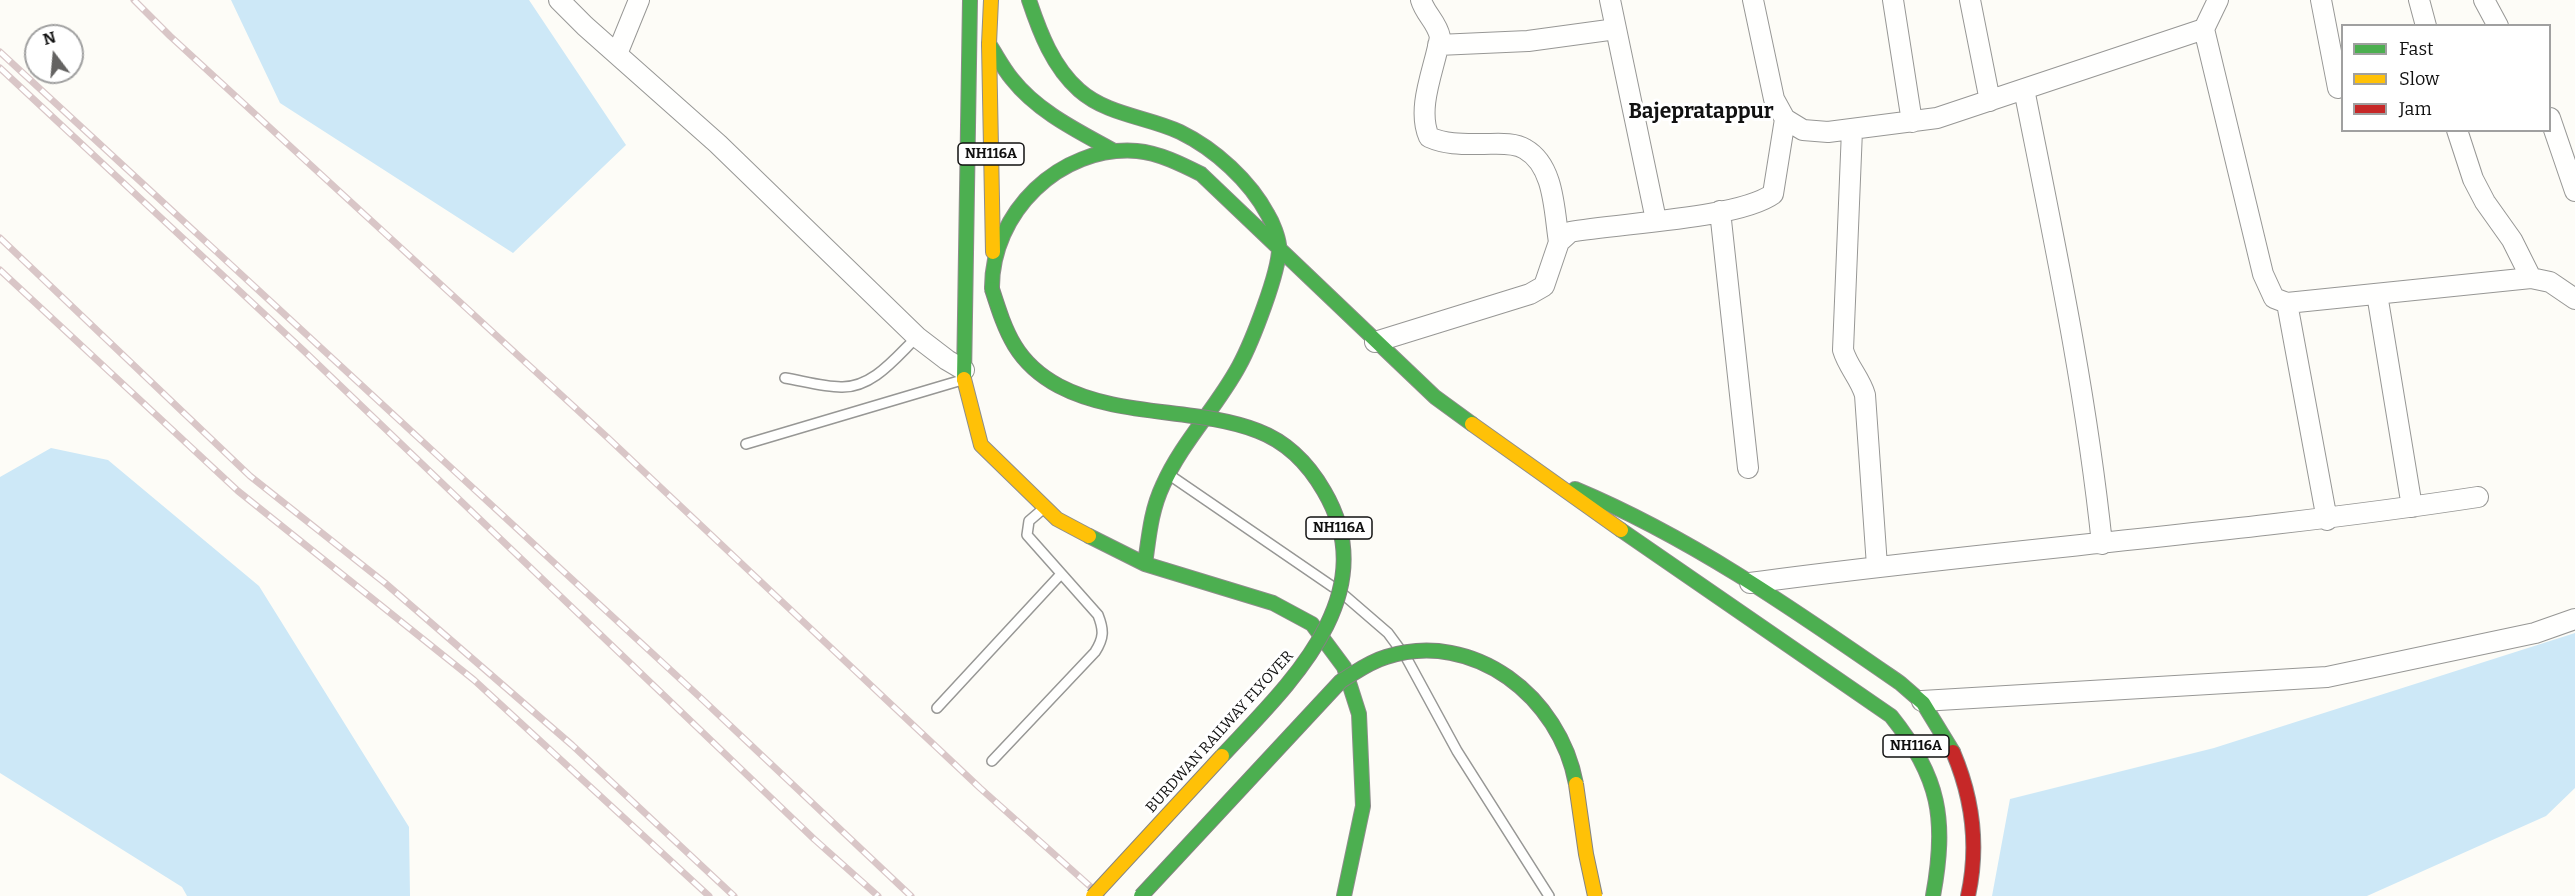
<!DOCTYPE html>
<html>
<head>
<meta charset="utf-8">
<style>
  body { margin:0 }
  #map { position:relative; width:2575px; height:896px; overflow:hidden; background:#fdfcf7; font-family:Bitter,serif }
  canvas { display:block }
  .legend { position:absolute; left:2341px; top:24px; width:210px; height:108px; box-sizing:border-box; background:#fff; border:2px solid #a0a0a0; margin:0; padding:8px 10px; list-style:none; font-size:18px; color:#111 }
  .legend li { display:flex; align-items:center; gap:12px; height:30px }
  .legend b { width:30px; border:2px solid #a0a0a0 }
  .north { position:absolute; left:24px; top:24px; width:60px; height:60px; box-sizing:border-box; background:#fff; border:2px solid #a0a0a0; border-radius:50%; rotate:344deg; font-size:16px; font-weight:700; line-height:24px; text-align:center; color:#111 }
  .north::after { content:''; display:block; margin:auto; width:21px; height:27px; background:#646362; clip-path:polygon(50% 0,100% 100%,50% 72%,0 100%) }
</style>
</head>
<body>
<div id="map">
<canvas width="2575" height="896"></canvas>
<ul class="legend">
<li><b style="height:8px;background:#4caf50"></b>Fast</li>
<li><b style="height:8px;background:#ffc107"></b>Slow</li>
<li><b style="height:8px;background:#c62828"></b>Jam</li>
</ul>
<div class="north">N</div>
</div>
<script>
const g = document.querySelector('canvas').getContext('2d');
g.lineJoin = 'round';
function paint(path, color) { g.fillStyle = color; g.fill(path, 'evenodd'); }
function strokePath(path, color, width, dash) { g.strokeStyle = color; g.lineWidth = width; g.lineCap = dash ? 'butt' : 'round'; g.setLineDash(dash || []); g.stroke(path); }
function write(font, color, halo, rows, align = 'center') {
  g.font = font + ' Bitter,serif'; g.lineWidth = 6; g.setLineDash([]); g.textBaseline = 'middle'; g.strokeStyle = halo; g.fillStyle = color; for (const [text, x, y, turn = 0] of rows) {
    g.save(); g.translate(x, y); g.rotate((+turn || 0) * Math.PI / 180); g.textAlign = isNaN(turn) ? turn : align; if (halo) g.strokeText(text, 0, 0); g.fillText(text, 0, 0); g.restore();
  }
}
paint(new Path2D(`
  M231 0H529L626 145 513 253 280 103Z
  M51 448 108 460 259 586 409 827 410 896H187L182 887 0 773V477Z
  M2575 633V788L2546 816 2367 896H1992L2010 799 2214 748Z`), '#cde8f7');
const lane = new Path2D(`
  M785 378C803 381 823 387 841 387 873 388 896 357 917 337
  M746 444 962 380
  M1171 476 1333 587
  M1344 595 1388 633 1399 648
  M1407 659 1457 751 1549 896
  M937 708 1061 574
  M992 761 1095 652C1104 638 1104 630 1098 615L1027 535 1029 521 1043 509`);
const street = new Path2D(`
  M559 0 585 26 718 144 917 337 947 360 964 370
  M1421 0C1425 14 1437 22 1440 37 1435 68 1416 107 1429 137 1447 145 1464 144 1484 144 1496 144 1514 142 1525 149 1555 166 1554 212 1559 242
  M1610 0 1656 220
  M1753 0 1774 99 1785 119 1803 130 1828 132 1937 118 2204 29 2218 0
  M1893 0 1912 122
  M1970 0 1990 101
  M2321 0 2338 88
  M2419 0 2426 26
  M2484 0 2498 26
  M2204 29 2263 274 2274 298 2287 303 2531 278 2550 282 2575 299
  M1438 45 1528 41 1616 29
  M617 54 639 0
  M2024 89C2054 240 2086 390 2102 544
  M2550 118 2575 191
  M1852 130 1843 350C1848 367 1860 378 1865 395L1877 566
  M2457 130 2473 179 2485 202 2512 240 2531 278
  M1720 211 1748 468
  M2377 294 2412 507
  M2287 303 2327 520
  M1375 342 1530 294 1544 286 1559 242 1570 232C1618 223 1738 219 1773 194L1785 119
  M1750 583C1992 550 2236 534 2478 497
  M1922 701 2327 677 2535 633 2575 619`);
const fast = new Path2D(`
  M1029 0C1040 33 1053 67 1079 90 1107 115 1148 117 1180 132 1215 149 1250 181 1268 215 1273 223 1278 237 1279 245 1281 269 1251 344 1239 366 1217 407 1182 442 1163 485 1151 510 1149 536 1145 564
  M989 44C997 56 1003 68 1012 79 1038 112 1078 131 1114 151
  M992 289C991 213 1060 145 1137 151 1159 153 1181 164 1201 174L1435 397 1472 424
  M964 379 970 0
  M1575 489C1692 538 1796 611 1900 683L1923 703 1953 752
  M1621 530 1891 716C1940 777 1947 820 1933 896
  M1089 536 1145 564 1273 603 1312 624 1344 667 1359 714 1363 806 1344 896`);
const slow = new Path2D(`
  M991 0 989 44 993 252
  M964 379 981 445 1057 519 1089 536
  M1472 424 1621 530`);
const jam = new Path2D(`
  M1953 752C1973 799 1979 846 1968 896`);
strokePath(lane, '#979795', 12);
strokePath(street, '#979795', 22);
strokePath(fast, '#8e8d8b', 16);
strokePath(slow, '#8e8d8b', 16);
strokePath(jam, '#8e8d8b', 16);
strokePath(lane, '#fffffe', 9);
strokePath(street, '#fffffe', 20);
strokePath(fast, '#4caf50', 14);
strokePath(slow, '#ffc107', 14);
strokePath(jam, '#c62828', 14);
const rail = new Path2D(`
  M134 0 170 36 608 438 980 788 1101 896
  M0 52 703 700 911 896
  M0 68 304 351 814 839 878 896
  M0 238 250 476 385 583 572 745 734 896
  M0 270 238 491 474 680 709 896`);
strokePath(rail, '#d9c6c7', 7);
strokePath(rail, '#fff', 4.5, [14]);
const fastBridge = new Path2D(`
  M992 289C1006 333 1016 363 1059 386 1120 418 1195 407 1258 431 1287 442 1309 465 1324 491 1386 596 1288 685 1222 756
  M1141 896 1341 681C1356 672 1369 662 1386 657 1474 629 1560 697 1576 784`);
const slowBridge = new Path2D(`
  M1576 784 1586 854 1595 896
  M1093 896 1222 756`);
strokePath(fastBridge, '#858482', 16, []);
strokePath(slowBridge, '#858482', 16, []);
strokePath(fastBridge, '#4caf50', 14);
strokePath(slowBridge, '#ffc107', 14);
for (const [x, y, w] of [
  [991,154,66],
  [1339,528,66],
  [1916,746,66]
]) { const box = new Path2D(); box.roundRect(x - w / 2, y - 11, w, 22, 4.5); g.fillStyle = '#fff'; g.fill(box); strokePath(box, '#111', 1.5); }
write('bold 14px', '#111', null, [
  ["NH116A",991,154],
  ["NH116A",1339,528],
  ["NH116A",1916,746]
]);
write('15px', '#111', '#fff', [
  ["BURDWAN RAILWAY FLYOVER",1220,732,-48]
]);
write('bold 21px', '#111', '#fff', [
  ["Bajepratappur",1701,112]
]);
</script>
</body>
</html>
